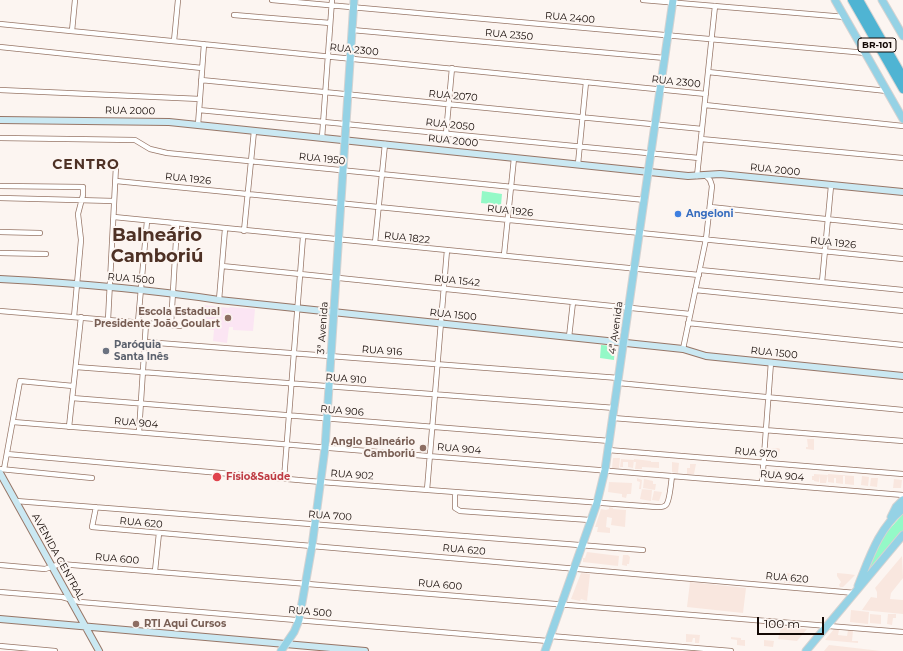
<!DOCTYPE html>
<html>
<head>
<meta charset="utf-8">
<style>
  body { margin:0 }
  #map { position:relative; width:903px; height:651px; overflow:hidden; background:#fcf5f1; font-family:Montserrat,sans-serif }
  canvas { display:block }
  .scale { position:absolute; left:757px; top:617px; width:67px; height:18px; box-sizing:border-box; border:2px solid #140905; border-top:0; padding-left:5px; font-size:12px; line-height:14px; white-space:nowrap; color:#140905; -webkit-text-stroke:3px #fcf5f1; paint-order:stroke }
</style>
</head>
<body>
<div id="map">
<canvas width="903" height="651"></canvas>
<div class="scale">100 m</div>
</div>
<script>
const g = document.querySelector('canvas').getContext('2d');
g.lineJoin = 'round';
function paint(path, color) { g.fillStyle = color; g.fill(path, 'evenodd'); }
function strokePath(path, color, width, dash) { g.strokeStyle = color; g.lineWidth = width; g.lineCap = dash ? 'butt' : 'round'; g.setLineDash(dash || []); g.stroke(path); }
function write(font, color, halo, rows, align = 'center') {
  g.font = font + ' Montserrat,sans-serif'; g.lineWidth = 4; g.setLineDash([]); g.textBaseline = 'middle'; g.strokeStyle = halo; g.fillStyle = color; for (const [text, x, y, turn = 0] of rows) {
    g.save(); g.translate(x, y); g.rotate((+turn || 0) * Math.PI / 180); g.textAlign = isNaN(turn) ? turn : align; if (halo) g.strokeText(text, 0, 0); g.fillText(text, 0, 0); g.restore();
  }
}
paint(new Path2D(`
  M807 439H814V450L806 449V447H808Z
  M778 448 780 449 778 459 768 458 769 449Z
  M613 458H620L619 468H612Z
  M621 459 634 460 633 468 628 467V462H623V467H620Z
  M634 459 651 461V462H659V468L642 467V469H635L636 462H634Z
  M672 462 679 463 678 473 672 472Z
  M690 464H696L694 474H687V468H690Z
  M774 469 781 470 780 481 773 480Z
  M814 474 828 475V474L854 476V485L845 484V476H843V484L836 483V478H834V483L828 482V475L826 483H820V475L819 482 814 481V480H812V476H814Z
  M862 476 869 477 868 486 861 485Z
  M637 478 642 480 641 489 652 490 651 501 640 499 642 489H639L640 482 637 481Z
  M871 478H878L877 487 870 486Z
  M644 479 653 481V484H656L655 490 643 488Z
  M894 479 902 480 901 488H893Z
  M609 482 632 483 631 494H627L626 498 622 497V494L608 492Z
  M654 491 662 492 659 501 652 500Z
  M609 507 613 508V509L626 510 625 527 611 525 612 518 607 517 606 527 610 528V533L597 532 598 527H595L601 509 606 510 609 509Z
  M587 552 619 556 618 566 583 562V558H585Z
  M623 555H628L630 557 629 564H627V566L622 565Z
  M902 556 903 578 891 593 890 599 903 600V614L862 610 871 597 877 598V592L875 588Z
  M581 573 590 574 587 601 581 599 580 601 571 599Z
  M785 573 794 574 793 583H784Z
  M837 573 848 574 855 575 843 587H840L839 585 841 582 837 576Z
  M690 582 746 588 743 613 687 607Z
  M851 610 869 612 868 624 850 622Z
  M870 614 881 615V624L870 623Z
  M888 614H896V618H893L892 625 887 624Z
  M781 627 807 629 797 641 778 639Z
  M834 629 839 630 838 635 847 636 848 630 853 631 852 641H858V643L825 640Z
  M686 634 700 635 699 643H695V638H693L692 642H686Z
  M731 637 741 638V640H745V646L737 645V640L731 639Z
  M764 640 774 641 773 647 764 646Z
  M829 645 881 651H824Z`), '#f9e7df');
paint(new Path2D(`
  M203 305 229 308 230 307 255 309 253 331 233 330V327H229L227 343 213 341 214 330 200 328Z`), '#fbe5f3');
paint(new Path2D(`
  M482 191 502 194 501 205 481 203Z
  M601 345 615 346 614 360 600 358Z
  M903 514V532L866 575 878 544 886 533Z`), '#94f9c7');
const street = new Path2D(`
  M272 0 866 53
  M643 0 845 17
  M234 15 330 23
  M0 24 706 94
  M352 30 665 58
  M72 31 75 0
  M174 41 178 0
  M0 47 202 68
  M708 72 887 91
  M201 80 702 129
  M0 90 200 99
  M705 105 903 126
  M199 110 699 158
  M198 125 204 44
  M446 134 452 68
  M0 138 135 140 150 149 167 153 645 200
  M322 138 332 0
  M701 139 903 158
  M578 164 586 82
  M697 176 715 6
  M116 181 903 259
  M0 186 83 187V195L78 214 81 240 74 317
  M0 198 114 201
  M710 207 903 227
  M114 217 699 275
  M244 231 254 131
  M0 232 40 233
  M375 243 385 144
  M0 253 46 254
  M504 255 514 158
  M222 266 690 314
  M700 270 903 290
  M822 282 831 186
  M695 290 903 311
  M219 300 225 229
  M0 311 180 326
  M108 320 116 166
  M138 322 147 221
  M688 323 903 345
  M171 325 177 224
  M569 337 573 302
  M145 342 619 378
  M683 349 706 239 712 186 710 180 705 175
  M76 367 615 408
  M618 383 903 410
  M72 398 610 441
  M613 418 903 441
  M13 422 903 495
  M69 427 81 317
  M139 432 146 323
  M608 450 903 474
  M7 454 321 482 656 507C659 507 663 508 666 505 670 501 671 482 672 476
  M0 469 92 478
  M4 469 20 381 73 386
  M284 479 303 237
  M762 483 771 362
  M427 490 447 250
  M455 492V508L460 511 590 520
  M16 501 643 550
  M96 507 92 527 855 593
  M0 565 45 569 60 564 903 632
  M155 571 159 533
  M0 592 62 597 80 602 548 641
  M550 636 731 651
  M0 646 55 651`);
const secondary = new Path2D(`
  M0 120 169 122 688 176 720 174 903 192
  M0 279C73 283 147 289 219 300L683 349 706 356 903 376
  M0 473 99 651
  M0 619 365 651`);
const primary = new Path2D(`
  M835 0 903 119
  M882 0 903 36
  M891 517 896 507 903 500
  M858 586C869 559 879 527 903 509
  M281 651 294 632 299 620 312 546 325 448 354 0
  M545 651 597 503 605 470 673 0
  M806 651 903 535`);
const highway = new Path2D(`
  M852 0 903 89
  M859 0 903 77`);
strokePath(street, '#977667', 6);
strokePath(secondary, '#977667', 8);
strokePath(primary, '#d5d3d2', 9);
strokePath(highway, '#d5d3d2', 10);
strokePath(street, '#fff', 4.5);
strokePath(secondary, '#cae8f2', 6);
strokePath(primary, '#95d2e5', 7);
strokePath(highway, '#4fb4d3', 8);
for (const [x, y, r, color] of [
  [678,214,4,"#3f7fe0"],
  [228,318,4,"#8d6e63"],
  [106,351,4,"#6b7280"],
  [423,448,4,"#8d6e63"],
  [217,477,5,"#e0444e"],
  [136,624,4,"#8d6e63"]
]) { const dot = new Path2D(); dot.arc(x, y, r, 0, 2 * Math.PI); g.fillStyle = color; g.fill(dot); strokePath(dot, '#fcf5f1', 1.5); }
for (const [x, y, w] of [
  [877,45,38]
]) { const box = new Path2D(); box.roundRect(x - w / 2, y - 7, w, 14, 3); g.fillStyle = '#fcf5f1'; g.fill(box); strokePath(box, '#140905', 1); }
write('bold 9px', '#140905', null, [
  ["BR-101",877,45]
]);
write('10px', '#140905', '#fcf5f1', [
  ["RUA 2400",570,18,5],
  ["RUA 2350",509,35,5],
  ["RUA 2300",354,50,6],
  ["RUA 2300",676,82,6],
  ["RUA 2070",453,96,5],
  ["RUA 2000",130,111,1],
  ["RUA 2050",450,125,6],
  ["RUA 2000",453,141,6],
  ["RUA 1950",322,159,6],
  ["RUA 2000",775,170,6],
  ["RUA 1926",188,179,6],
  ["RUA 1926",510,211,6],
  ["RUA 1822",407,238,6],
  ["RUA 1926",833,243,6],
  ["RUA 1500",131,279,5],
  ["RUA 1542",457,281,6],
  ["RUA 1500",453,315,6],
  ["3ª Avenida",323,328,-86],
  ["4ª Avenida",616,328,-82],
  ["RUA 916",382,351,4],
  ["RUA 1500",774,353,6],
  ["RUA 910",346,379,4],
  ["RUA 906",342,411,5],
  ["RUA 904",136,423,5],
  ["RUA 904",459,449,5],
  ["RUA 970",756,453,5],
  ["RUA 902",352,475,4],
  ["RUA 904",782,476,5],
  ["RUA 700",330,516,4],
  ["RUA 620",141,523,5],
  ["RUA 620",464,550,5],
  ["AVENIDA CENTRAL",58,557,61],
  ["RUA 600",117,559,5],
  ["RUA 620",787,578,5],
  ["RUA 600",440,585,5],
  ["RUA 500",310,612,5]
]);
write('bold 10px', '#366cbe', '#fcf5f1', [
  ["Angeloni",686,214]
], 'left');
write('bold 10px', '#785e54', '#fcf5f1', [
  ["Escola Estadual",220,312],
  ["Presidente João Goulart",220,324],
  ["Anglo Balneário",415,442],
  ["Camboriú",415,454],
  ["RTI Aqui Cursos",144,624,"left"]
], 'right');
write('bold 10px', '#5b616d', '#fcf5f1', [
  ["Paróquia",114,345],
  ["Santa Inês",114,357]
], 'left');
write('bold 10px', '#be3a42', '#fcf5f1', [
  ["Físio&Saúde",226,477]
], 'left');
g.letterSpacing = '1px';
write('bold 14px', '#4e3125', '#fcf5f1', [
  ["CENTRO",86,165]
]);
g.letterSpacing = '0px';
write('bold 18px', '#4e3125', '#fcf5f1', [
  ["Balneário",157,236],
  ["Camboriú",157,257]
]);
</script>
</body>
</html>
